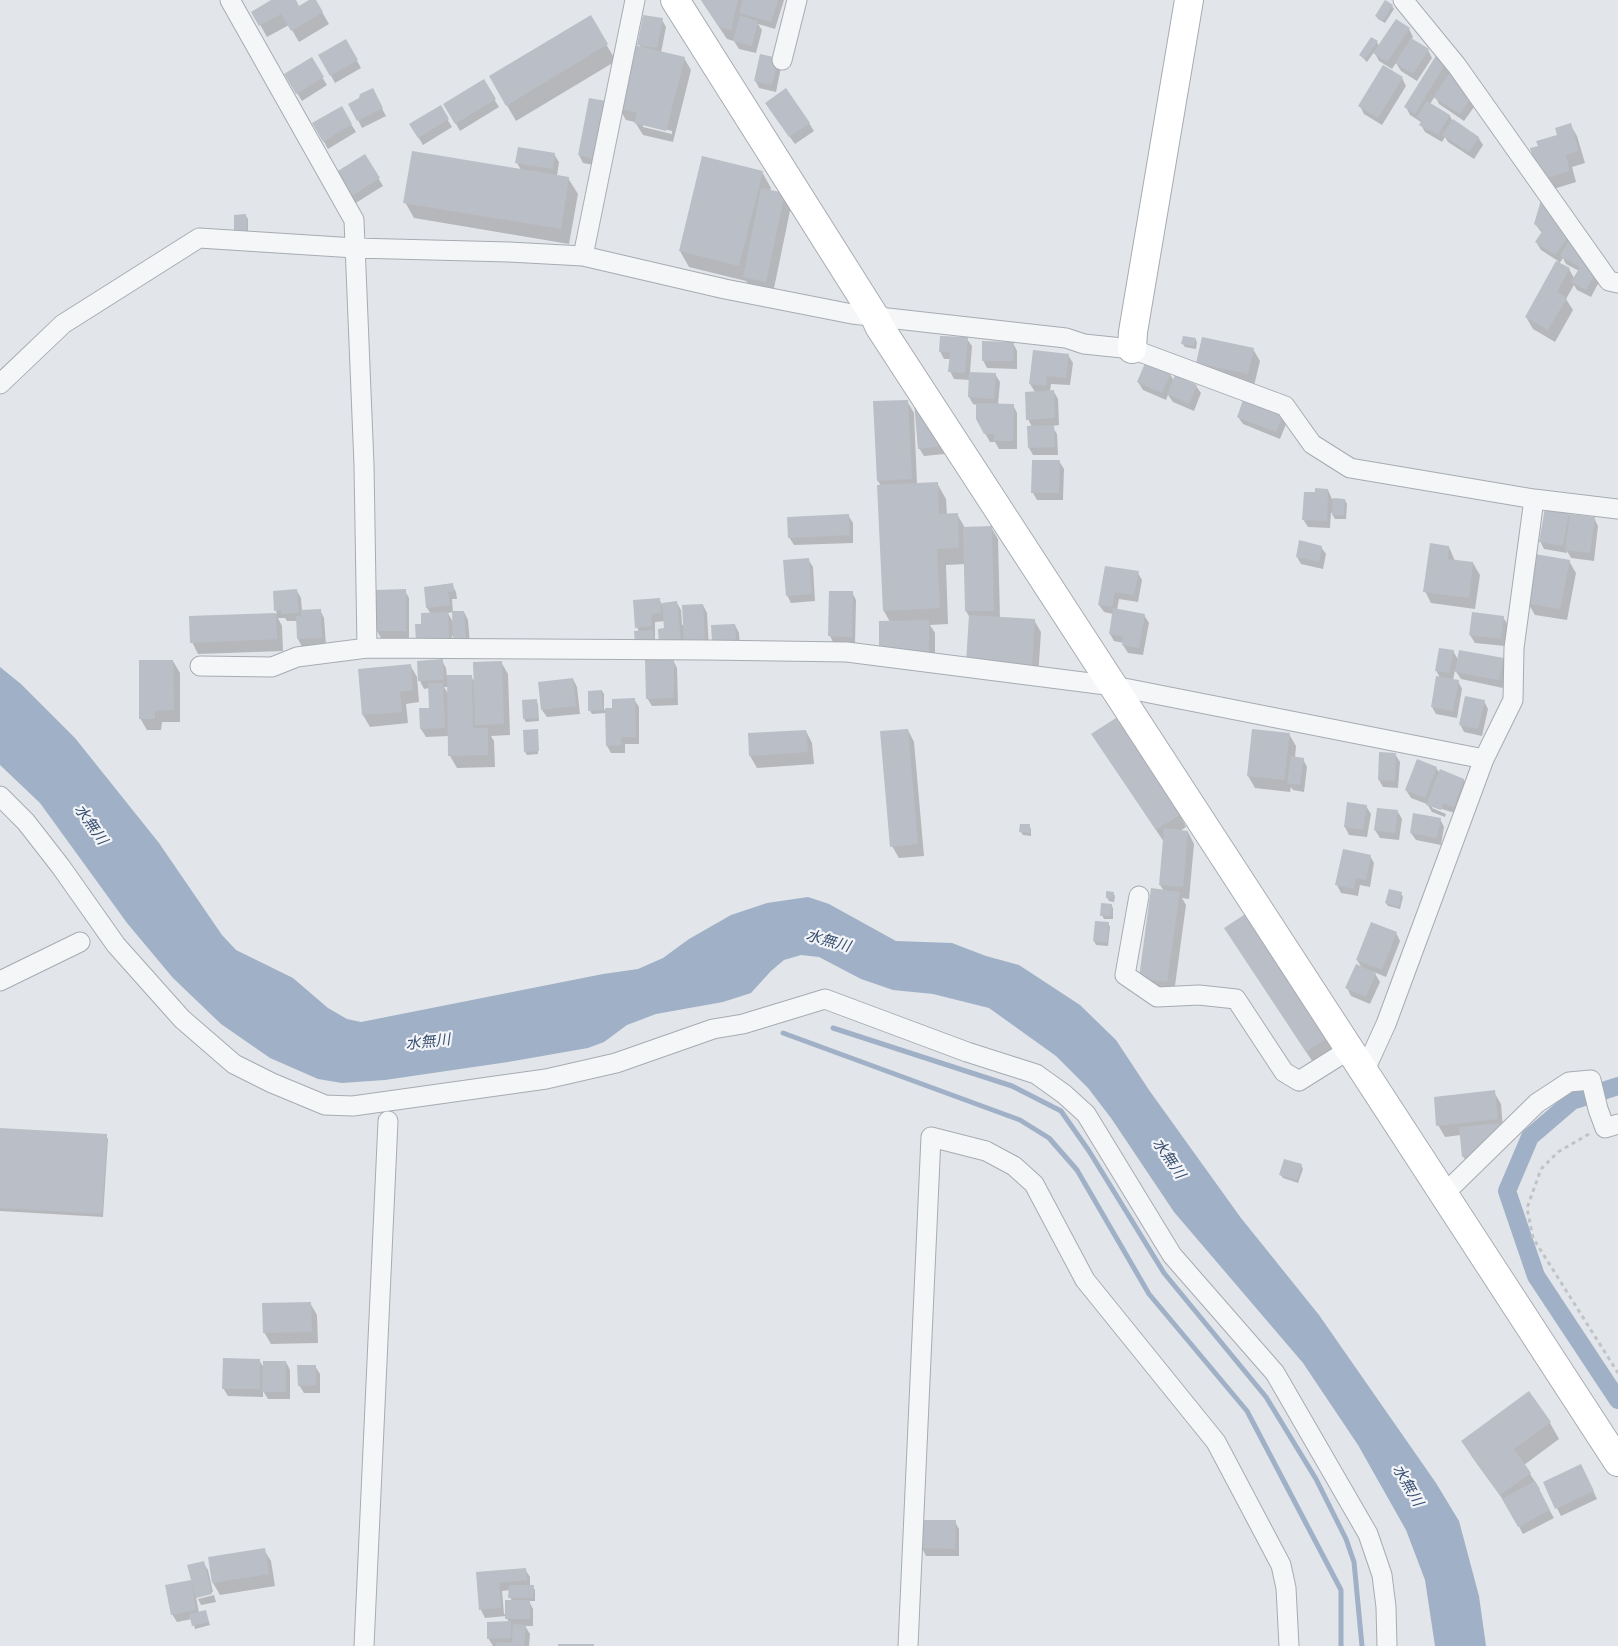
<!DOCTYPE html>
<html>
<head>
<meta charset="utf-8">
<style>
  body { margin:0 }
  canvas { display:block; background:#e2e5e9 }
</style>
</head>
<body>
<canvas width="1618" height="1646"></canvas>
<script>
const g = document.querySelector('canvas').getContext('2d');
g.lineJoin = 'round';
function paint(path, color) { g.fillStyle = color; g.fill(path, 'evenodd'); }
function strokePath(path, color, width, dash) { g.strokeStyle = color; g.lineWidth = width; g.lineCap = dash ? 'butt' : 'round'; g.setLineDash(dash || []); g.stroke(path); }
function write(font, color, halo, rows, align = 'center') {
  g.font = font + ' "Titillium Web","Noto Sans JP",sans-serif'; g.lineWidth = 4.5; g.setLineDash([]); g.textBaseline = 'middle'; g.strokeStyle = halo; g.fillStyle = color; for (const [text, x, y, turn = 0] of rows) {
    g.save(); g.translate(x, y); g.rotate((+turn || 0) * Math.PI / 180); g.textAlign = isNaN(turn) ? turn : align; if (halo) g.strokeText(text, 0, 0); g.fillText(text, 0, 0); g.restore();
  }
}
paint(new Path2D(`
  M0 667 21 684 75 738 159 843 222 935 236 950 293 978 328 1008 347 1019 361 1022 603 974 638 969 663 958 689 939 731 915 767 903 808 897 829 904 896 941 952 943 986 956 1019 965 1080 1005 1116 1040 1149 1090 1241 1218 1319 1315 1436 1483 1459 1521 1479 1596 1486 1646H1435L1425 1580 1406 1530 1358 1445 1303 1363 1174 1212 1111 1118 1088 1088 1056 1056 989 1008 933 994 893 990 861 979 819 957 801 955 784 960 771 971 751 993 723 1002 656 1014 627 1025 604 1042 588 1048 508 1062 385 1080 342 1083 318 1079 270 1058 221 1024 173 978 127 923 40 803 0 765Z`), '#a0b1c7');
paint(new Path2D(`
  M274 0H295L299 7 311 0H315L329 24 299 42 289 25 267 37 253 12Z
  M701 0H784L775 29 758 24 762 30 756 53 739 49 734 41 727 39Z
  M1392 6 1394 9 1385 23 1378 19 1376 16Z
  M590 17 616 61 516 121 490 76Z
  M662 20 666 27 661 53 684 58 691 70 673 142 643 135 635 122 626 120 619 108 641 48 639 44ZM643 124 672 131V134L643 127Z
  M1409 29 1413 37 1411 40 1428 50 1432 58 1417 81 1401 71 1396 63 1392 69 1379 61 1374 52 1367 62 1360 55 1377 42 1379 46Z
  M346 41 361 68 335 83 320 55Z
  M761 56 781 67 776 92 759 88 755 80Z
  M311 59 327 85 302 101 286 75Z
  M1445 64 1450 72 1449 73 1474 107 1464 121 1439 104 1435 96 1430 104 1450 116 1452 120 1478 137 1483 145 1474 159 1448 142 1445 137 1442 142 1425 132 1421 125V122L1410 115 1406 107Z
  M1402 78 1406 86 1382 125 1364 114 1360 106Z
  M483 81 499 107 460 131 445 104Z
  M376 97 386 116 362 128 358 120Z
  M590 99 599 166 583 163 579 155Z
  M440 107 452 127 423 145 411 125Z
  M341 108 356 132 328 149 314 124Z
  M771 111 809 123 814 131 795 144Z
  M1570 124 1577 136 1585 163 1572 167 1576 182 1547 191 1539 147 1558 136Z
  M554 154 559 162 557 176 568 178 578 194 569 244 414 218 405 202 521 170 517 163Z
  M365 156 383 186 354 204 335 174Z
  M762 172 771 188 770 191 784 194 791 206 773 293 751 288 746 281 689 267 680 251Z
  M1542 203 1599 282 1591 297 1577 290 1574 285 1566 299 1573 310 1555 342 1533 329 1526 317 1558 261 1541 250 1536 242 1542 233 1535 224ZM1563 258 1566 264 1579 271 1574 278 1569 269 1559 264Z
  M246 216 248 219V234L235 231Z
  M967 339 972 346 970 373 995 374 1000 382 998 405H1013L1017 413V449H999L995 442H990L977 419V405L973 404 969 397 970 380 954 379 950 371V359H944L940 351Z
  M1195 339 1197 342 1196 349 1185 347 1183 344Z
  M1013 343 1017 351V369L987 368 983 360Z
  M1253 349 1260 361 1254 386 1205 375 1198 363Z
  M1068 355 1073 363 1070 385 1051 384 1050 392H1054L1058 399 1059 425 1052 426 1057 434 1058 455H1033L1029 448 1032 427 1028 419 1035 392 1030 384Z
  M1170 374 1174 381 1196 386 1201 393 1194 411 1173 402 1168 395 1166 400 1143 390 1138 382Z
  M907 401 914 413 917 484 937 483 946 499 947 515 957 514 965 528 991 527 998 539 1000 618 1034 620 1041 632 1038 678 970 618 966 611 965 564 946 565 948 624 930 625 935 633V663L887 664 890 622 884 611 878 486H881L878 481Z
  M916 408 941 447 945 454 924 456 919 448Z
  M1282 416 1286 424 1280 439 1243 424 1238 417Z
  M1059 461 1064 469 1063 500H1037L1033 493Z
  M1328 490 1332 499 1345 500 1347 504 1346 519H1335L1331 512 1330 528 1308 527 1303 519 1316 494Z
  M1568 513 1570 515 1594 518 1598 526 1594 561 1571 558 1567 551V553L1544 549 1540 541Z
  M848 515 853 523V543L794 545 789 537Z
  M1321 547 1326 554 1323 569 1301 564 1297 557Z
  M1449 547 1455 561 1473 563 1480 575 1475 609 1431 603 1425 591Z
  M808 559 813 567 815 601 791 603 787 595Z
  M1569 561 1576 573 1567 620 1535 615 1528 603Z
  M1138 573 1142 580 1138 602 1119 599 1117 610 1144 615 1149 623 1143 655 1128 653 1123 645 1124 643 1114 641 1110 634 1113 614 1104 612 1099 605Z
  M452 584 456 592 457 599H452L453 613 464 612 468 620 470 645 459 646 452 635 453 647 423 625 431 614 427 608ZM453 612 454 624 448 613Z
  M297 591 301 598 302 611 320 610 324 618 326 645 302 647 298 639 297 621H287L285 618H278L282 626 283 651 198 654 192 642 191 617 277 614 276 611Z
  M405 591 409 598V638H381L377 631Z
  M852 592 856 600 855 644H834L830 636Z
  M659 599 664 608 677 603 681 610 682 625H685L703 605 707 613 709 649 690 650 683 639 684 649 666 630 665 621 655 622V645L639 632 637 627Z
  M1503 617 1508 625 1505 646 1475 643 1470 635Z
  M735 625 739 633 740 647 713 641Z
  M1453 651 1459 661 1503 659 1508 667 1503 688 1461 679 1455 670 1453 680 1458 681 1462 689 1457 718 1436 714 1432 707 1440 678 1436 670Z
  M673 660 677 668 678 705 652 706 647 698Z
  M173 661 180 673V722H162L161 730H147L140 718Z
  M442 661 446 668 447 677 471 676 475 683 501 662 508 674 510 735 491 736 494 741 495 767 457 768 450 756 449 736 426 737 421 729V710L430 709 429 688 424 689 420 681ZM444 687H449V695Z
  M410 665 417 677 419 702 406 704 408 723 370 727 363 715 359 670Z
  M573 679 577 687 580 714 547 717 542 710Z
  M602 691 604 694V710L614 709 634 699 639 707V744H625V753H611L607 746 606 713 592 714 590 711Z
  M536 701 538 704 539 721 526 722 524 719Z
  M1484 701 1488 709 1482 736 1464 732 1460 724Z
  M908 730 914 742 924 856 899 858 892 846Z
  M537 731 538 754 527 755 525 752Z
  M806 731 812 743 814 764 757 768 750 756Z
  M1289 734 1296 746 1295 758 1303 759 1307 767 1304 792 1293 790 1291 787 1290 792 1255 788 1248 776Z
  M1100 746 1180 815 1186 827 1180 831 1188 832 1194 844 1189 899 1182 898 1186 905 1174 993 1147 990 1140 978 1164 891 1160 885 1164 842Z
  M1395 754 1400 762 1398 788 1383 787 1379 780Z
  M1436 768 1440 773 1464 780 1468 788 1458 814 1432 806V808L1446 814 1445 817 1432 812 1427 804 1411 798 1406 790Z
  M1366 806 1371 814 1367 837 1349 835 1345 827Z
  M1398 812 1402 819 1399 840 1380 838 1375 830Z
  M1440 819 1444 827 1441 845 1416 840 1411 833Z
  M1029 826 1031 829V836L1023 835 1021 832Z
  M1370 856 1374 863 1370 887 1360 885 1358 896 1341 893 1337 885Z
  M1113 893 1115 896 1114 902 1109 901 1107 897Z
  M1401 893 1403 897 1400 909 1388 906 1386 903Z
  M1111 905 1113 908V919H1104L1102 915Z
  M1096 922 1108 923 1110 927 1108 946 1096 945 1094 941Z
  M1226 929 1340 1052 1316 1067Z
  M1396 933 1400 941 1386 977 1374 972 1380 982 1370 1004 1351 996 1347 988 1362 968 1357 960Z
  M1494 1092 1501 1104 1503 1129 1468 1164 1463 1156 1461 1135 1445 1137 1438 1125Z
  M0 1129 106 1136 108 1139 103 1217 0 1211Z
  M1301 1165 1303 1169 1298 1183 1283 1178 1281 1175Z
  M310 1303 317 1315 318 1343 271 1344 264 1332Z
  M259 1360 264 1368 286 1362 290 1370V1399H268L263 1391V1397L228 1396 223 1388Z
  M315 1366 320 1374V1393H304L299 1385Z
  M1529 1393 1550 1423 1559 1439 1524 1465 1540 1489 1538 1490 1554 1518 1523 1534 1509 1508 1472 1457 1463 1441Z
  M1585 1473 1597 1499 1561 1516 1544 1483Z
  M955 1522 959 1529V1556H926L922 1548Z
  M264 1550 271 1561 275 1586 220 1595 213 1583Z
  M203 1562 208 1570 213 1592 196 1597 199 1613 205 1611 210 1625 195 1629 192 1619 177 1622 172 1614 167 1586 193 1581Z
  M525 1569 530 1577V1587H533L535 1590V1601H529L533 1609V1626H525L530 1634 529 1646H493L488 1638 509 1623 506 1616 485 1618 481 1610 477 1573ZM510 1590V1597L512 1601 506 1614H504L502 1591Z
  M214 1595 216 1602 201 1605 198 1599Z`), '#0003');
strokePath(new Path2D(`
  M833 1028 1012 1086 1061 1111 1089 1151 1164 1273 1266 1397 1316 1479 1346 1539 1354 1562 1362 1646
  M783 1033 1020 1120 1049 1138 1077 1170 1149 1294 1247 1411 1341 1590V1646`), '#a0b1c7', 5);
strokePath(new Path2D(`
  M1618 1086 1572 1101 1530 1137 1507 1191 1536 1276 1618 1400`), '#a0b1c7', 18);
paint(new Path2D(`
  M271 0H296L299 6 309 0H316L323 12 291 31 281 14 259 26 251 12Z
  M701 0H738L731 30 719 27Z
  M743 0H778L771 22 739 13Z
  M1385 0 1393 5 1383 21 1375 16Z
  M591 15 608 44 506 106 489 76Z
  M643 15 663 18 657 48 637 45Z
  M740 16 758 21 752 46 733 41Z
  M1396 19 1410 28 1387 62 1373 53Z
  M1371 37 1378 41 1365 59 1359 55Z
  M1411 38 1429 49 1413 74 1395 63Z
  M346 39 358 60 330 76 318 55Z
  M634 45 685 57 666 131 634 123 637 113 618 108Z
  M760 54 778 58 772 85 754 81Z
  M1437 54 1446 63 1415 114 1404 107Z
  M312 57 324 77 296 94 284 74Z
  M1383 65 1403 77 1378 118 1358 106Z
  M1450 73 1470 99 1460 114 1433 97Z
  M484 79 496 99 455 124 443 104Z
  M373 88 383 108 357 121 348 104 359 98 360 94Z
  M786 88 810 123 789 137 765 103Z
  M589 98 606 101 595 159 578 155Z
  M1427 101 1450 115 1438 135 1419 125 1422 120 1417 117Z
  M441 105 449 119 418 138 409 124Z
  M342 106 352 124 323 142 312 123Z
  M1453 119 1479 137 1469 152 1442 135Z
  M1571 123 1579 151 1566 155 1570 171 1539 180 1530 148 1538 146 1536 141 1557 135 1555 128Z
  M518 147 555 153 553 169 515 163Z
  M412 151 569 177 561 229 403 203Z
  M365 154 380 178 349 198 333 174Z
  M702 156 763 171 739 266 679 251Z
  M761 188 785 193 766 282 743 277Z
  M1541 200 1571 233 1555 255 1535 242 1543 230 1534 224Z
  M246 214 247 231H234V215Z
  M1572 235 1596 273 1586 290 1571 282 1580 267 1560 256Z
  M1556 261 1570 268 1557 292 1567 298 1548 330 1525 317Z
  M940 336 968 337 965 373 948 372 950 352H939Z
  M1183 336 1196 338 1194 346 1181 344Z
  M1202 337 1254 348 1248 374 1196 363Z
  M982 341 1014 342 1013 361H982Z
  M1033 350 1069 354 1066 378 1047 376 1046 386 1029 384Z
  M1145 363 1171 373 1162 393 1137 382Z
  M969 372 996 373 994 399 968 397Z
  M1175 375 1197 385 1189 404 1167 394Z
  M1054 390 1055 418 1026 420 1025 392Z
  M908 400 912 479 877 481 873 401Z
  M1243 400 1283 415 1276 432 1237 417Z
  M914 403 942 446 918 449Z
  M976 403 1014 404 1013 441H994V434H984L976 419Z
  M1054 425 1055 447 1028 448 1027 426Z
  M1032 460H1060L1059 493H1031Z
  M938 482 939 514 958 513 959 548 937 549 940 608 883 611 877 485Z
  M1315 488 1328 489 1327 521 1302 520 1304 492H1315Z
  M1333 498 1345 499 1344 516 1332 515Z
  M1545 508 1569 512 1563 546 1539 542Z
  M849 514 850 535 788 538 787 517Z
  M1570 514 1595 517 1590 553 1565 550Z
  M992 526 994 611H965L963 527Z
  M1299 540 1322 546 1319 562 1296 557Z
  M1430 543 1449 546 1448 559 1473 562 1469 598 1423 592Z
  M1535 554 1570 560 1560 609 1526 603Z
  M809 558 812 594 786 596 783 560Z
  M1105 566 1139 571 1134 595 1115 592 1112 607 1098 605Z
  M453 583 454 591 448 592 450 605 426 608 424 587Z
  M297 589 299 613 281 614V610L274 611 273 591Z
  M406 589V631H376L375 590Z
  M829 591H853L852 637 828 636Z
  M660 598 661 613 651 614 652 626 635 628 633 600Z
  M677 601 681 642 659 644 658 629 664 628 662 603Z
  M703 604 705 642 684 643 682 605Z
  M1113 608 1145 614 1139 648 1122 645 1123 636 1109 634Z
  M321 609 322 638 297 639 296 616H301V610Z
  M452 611H464L466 638 453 639Z
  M448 612 449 640 416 641 415 624H421V613Z
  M1472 612 1504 616 1501 639 1469 635Z
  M276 613 277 639 190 643 189 616Z
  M969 615 1035 619 1032 666 966 663Z
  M929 620V652L879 653V621Z
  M735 624 736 640 712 641 711 625Z
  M653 630 654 642 635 644 634 631Z
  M1439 648 1454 650 1449 673 1435 671Z
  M1459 650 1504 658 1499 680 1455 672Z
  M443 659 444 680 418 681 417 661Z
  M674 659V698L646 699 645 660Z
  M139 660H173L174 710 155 711V719H139Z
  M502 661 504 724 475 725 473 662Z
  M411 664 413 690 400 692 402 712 362 715 358 669Z
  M447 675H472L473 728H488V755L448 756Z
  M1436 676 1459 680 1453 711 1431 707Z
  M573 678 576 706 541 710 538 682Z
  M428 683H443L445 728 420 729 419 708H429Z
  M602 690 603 710 588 711V691Z
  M1465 696 1485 700 1478 729 1459 725Z
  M635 698 636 737H621L622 745 606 746 605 708H612V699Z
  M537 699 538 718 523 719 522 700Z
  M1116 718 1181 814 1156 830 1091 734Z
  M538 729 539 751 524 752 523 730Z
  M908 729 918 844 890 847 880 731Z
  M1252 729 1290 733 1284 780 1247 776Z
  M806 730 808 752 749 756 748 733Z
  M1379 752 1396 753 1395 781 1378 780Z
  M1291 756 1304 758 1300 785 1287 783Z
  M1417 759 1437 767 1425 798 1405 790Z
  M1440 769 1464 779 1454 807 1443 803 1441 810 1426 805Z
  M1347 802 1367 805 1363 830 1344 827Z
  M1377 808 1398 810 1395 833 1374 830Z
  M1413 813 1441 818 1437 838 1410 833Z
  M1020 824H1030V833L1019 832Z
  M1164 828 1188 831 1183 887 1159 885Z
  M1343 849 1371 855 1366 880 1356 878 1354 889 1335 885Z
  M1151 888 1180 892 1167 982 1139 978Z
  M1389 889 1402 892 1399 907 1385 903Z
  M1106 891 1114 892 1113 899 1106 898Z
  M1101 903 1112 904 1111 916H1100Z
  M1250 911 1332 1035 1306 1052 1224 928Z
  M1095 921 1109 922 1107 943 1093 941Z
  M1371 922 1397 932 1382 970 1356 960Z
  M1356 964 1376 973 1366 997 1345 988Z
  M1495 1090 1498 1119 1436 1126 1434 1097Z
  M1501 1123 1503 1134 1482 1155 1462 1157 1459 1127Z
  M0 1128 107 1134 102 1214 0 1208Z
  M1284 1159 1302 1164 1297 1180 1279 1175Z
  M311 1302 312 1332 263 1333 262 1303Z
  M223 1358 260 1359V1389H222Z
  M263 1361H286V1392H262Z
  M297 1365H316V1385L298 1386Z
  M1529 1391 1551 1422 1514 1449 1531 1473 1500 1495 1461 1441Z
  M1581 1464 1594 1491 1555 1509 1543 1482Z
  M1535 1481 1550 1510 1518 1527 1502 1499Z
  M921 1520H956L955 1549 920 1548Z
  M265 1548 269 1574 212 1583 208 1557Z
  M204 1561 212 1594 196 1598 187 1565Z
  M526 1568 527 1580 499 1583 501 1608 479 1610 476 1572Z
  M191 1580 196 1610 171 1615 165 1585Z
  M509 1585H534L533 1598H508Z
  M505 1600H530V1619H505Z
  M206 1610 209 1622 192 1626 189 1614Z
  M511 1621V1638L487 1639V1622Z
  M513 1624 526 1625 524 1646H496V1642L512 1643Z
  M558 1644H594V1646H558Z`), '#babec6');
const street = new Path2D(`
  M230 0 354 220 364 465 367 648
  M1403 0 1457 66 1609 281 1618 283
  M782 60 797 0
  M583 256 635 0
  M0 384 63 324 199 238 355 248 509 252 583 256 725 289 852 314 1066 338 1084 344 1132 349 1285 406 1312 444 1350 468 1534 499 1618 509
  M200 666 272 667 297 657 367 648 708 650 847 652 1114 686 1484 759
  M0 796 26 822 61 867 116 945 182 1019 234 1064 272 1083 325 1105 353 1106 546 1079 616 1063 713 1029 743 1024 825 999 967 1052 1036 1074 1064 1094 1086 1114 1172 1255 1275 1373 1368 1534 1382 1575 1386 1607 1387 1646
  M1139 896 1125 975 1157 997 1199 995 1236 999 1284 1072 1299 1081 1350 1049
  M0 981 80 942
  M1364 1072 1386 1024 1484 759 1513 700 1514 648 1534 499
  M1444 1194 1537 1103 1569 1082 1591 1080 1598 1109 1605 1128 1618 1124
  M364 1646 388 1121
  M908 1646 931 1137 986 1151 1014 1166 1034 1184 1085 1280 1216 1442 1281 1565 1286 1588 1289 1646`);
const secondary = new Path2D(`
  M675 0 875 317 879 326 1618 1462
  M1132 349 1133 332 1189 0`);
strokePath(street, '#a7acb3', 21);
strokePath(secondary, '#a7acb3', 30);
strokePath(new Path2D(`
  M1589 1134 1558 1152 1541 1169 1527 1208 1533 1238 1618 1373`), '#c0c3c8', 3, [4, 4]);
strokePath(street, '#f4f6f8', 19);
strokePath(secondary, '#fff', 28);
write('italic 15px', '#384f71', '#f2f4f7', [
  ["水無川",90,825,55],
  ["水無川",828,942,16],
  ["水無川",428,1043,-6],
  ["水無川",1168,1159,56],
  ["水無川",1407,1486,60]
]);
</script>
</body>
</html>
